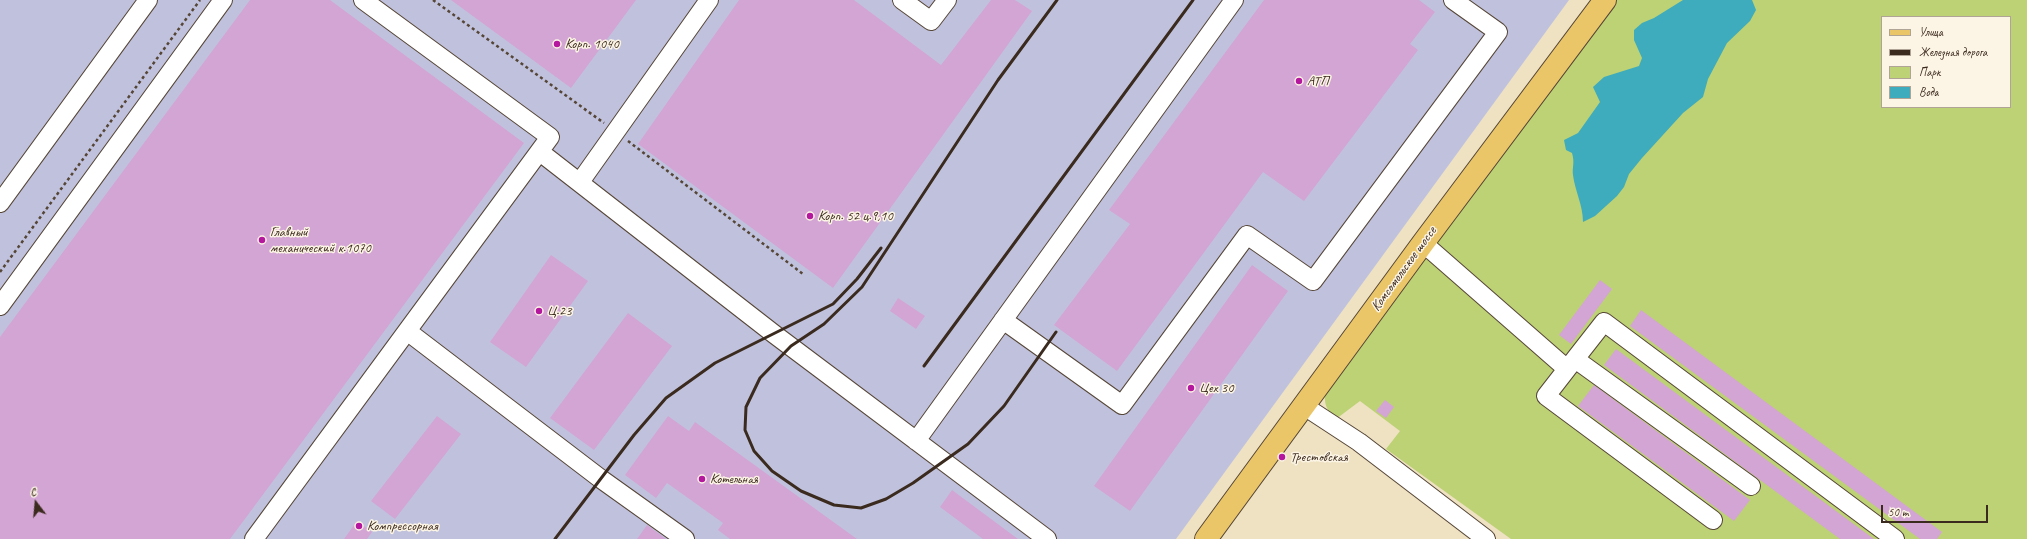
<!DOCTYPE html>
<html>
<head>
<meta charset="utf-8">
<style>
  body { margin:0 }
  #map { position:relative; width:2027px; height:539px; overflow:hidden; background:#eee2c2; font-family:Caveat,sans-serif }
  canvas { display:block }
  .legend { position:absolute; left:1881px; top:16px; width:130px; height:92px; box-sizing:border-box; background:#fcf5e5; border:1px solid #afa495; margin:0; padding:5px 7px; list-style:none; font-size:12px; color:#3b2a1e }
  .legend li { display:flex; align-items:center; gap:8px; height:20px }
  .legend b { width:20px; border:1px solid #afa495 }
  .north { position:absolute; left:16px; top:483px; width:40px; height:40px; -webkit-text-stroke:3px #fcf5e5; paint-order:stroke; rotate:344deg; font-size:11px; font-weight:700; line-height:16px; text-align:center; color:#3b2a1e }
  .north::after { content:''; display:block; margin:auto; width:14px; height:18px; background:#3b2a1e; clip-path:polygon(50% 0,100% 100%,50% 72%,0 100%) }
  .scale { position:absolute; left:1881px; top:505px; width:107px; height:18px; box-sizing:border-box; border:2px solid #3b2a1e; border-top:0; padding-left:5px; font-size:12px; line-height:14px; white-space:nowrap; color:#3b2a1e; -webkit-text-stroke:3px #fcf5e5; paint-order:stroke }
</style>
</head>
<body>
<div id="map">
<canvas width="2027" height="539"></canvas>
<ul class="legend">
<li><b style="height:5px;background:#ebc669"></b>Улица</li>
<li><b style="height:5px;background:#3b2a1e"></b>Железная дорога</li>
<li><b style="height:11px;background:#bdd175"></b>Парк</li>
<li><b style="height:11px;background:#3eacbc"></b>Вода</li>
</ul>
<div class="north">С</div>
<div class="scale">50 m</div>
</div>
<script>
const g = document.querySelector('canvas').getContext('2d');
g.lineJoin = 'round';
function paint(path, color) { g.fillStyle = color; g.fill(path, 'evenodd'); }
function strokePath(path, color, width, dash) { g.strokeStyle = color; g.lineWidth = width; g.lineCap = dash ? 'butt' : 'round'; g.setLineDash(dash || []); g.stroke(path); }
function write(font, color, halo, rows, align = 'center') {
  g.font = font + ' Caveat,sans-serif'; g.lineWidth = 3; g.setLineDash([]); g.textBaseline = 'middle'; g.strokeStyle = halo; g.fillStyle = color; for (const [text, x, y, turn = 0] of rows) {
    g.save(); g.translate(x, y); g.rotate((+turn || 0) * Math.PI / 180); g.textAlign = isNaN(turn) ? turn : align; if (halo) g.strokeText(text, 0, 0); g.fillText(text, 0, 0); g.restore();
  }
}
paint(new Path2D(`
  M0 0H1569L1176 539H0Z`), '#c0c2dd');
paint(new Path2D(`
  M1614 0H2027V539H1511L1386 449 1400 431 1360 401 1336 419C1326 410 1324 404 1325 391ZM1882 17H2010V107H1882Z`), '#bdd175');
paint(new Path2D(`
  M1683 0H1752L1756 10 1750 21 1727 43 1708 79 1703 97 1683 113 1642 158 1629 174 1624 187 1617 196 1595 216 1583 222C1583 205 1575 191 1573 175 1572 167 1575 163 1572 153L1566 150 1564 140 1578 133 1600 102 1593 87 1604 77 1639 66 1642 58 1634 40V30L1642 23 1654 18Z`), '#3eacbc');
paint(new Path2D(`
  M250 0H330L524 143 230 539H0V337Z
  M451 0H636L571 88Z
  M739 0H854L941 65 991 0H1015L1032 11 833 288 638 144Z
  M1264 0H1419L1435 12 1410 44 1418 50 1304 201 1263 172 1117 371 1054 325 1130 224 1109 210Z
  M551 255 588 281 526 367 490 342Z
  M1252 265 1288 291 1130 511 1094 486Z
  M1600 280 1612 289 1571 344 1559 335Z
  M898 298 925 316 916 329 890 311Z
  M1641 310 1942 532 1937 539H1920L1630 326Z
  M628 313 672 346 594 450 550 418Z
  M1616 349 1874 539H1840L1604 365Z
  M1594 385 1750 500 1734 521 1578 406Z
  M1385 400 1394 407 1386 418 1376 411Z
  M437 416 461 434 395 519 371 501Z
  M668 416 689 431 695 422 857 539H730L718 530 723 523 667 483 656 498 625 475Z
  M952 490 1018 539H983L940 507Z
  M357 521 372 532 367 539H344Z
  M647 525 666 539H637Z`), '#d3a5d4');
const minor = new Path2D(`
  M363 0 550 137 407 331 601 479 685 539
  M902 0 931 21 947 0
  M540 152 774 334 1047 539
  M580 182 709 0
  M0 203 148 0
  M1423 243 1567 369 1575 359 1751 486
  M0 306 223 0
  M1003 320 1122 405 1247 235 1313 281 1498 32 1453 0
  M1575 359 1604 322 1895 539
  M1567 369 1546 396 1713 520
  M1304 406 1359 442 1486 539
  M916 441 1234 0
  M254 539 407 331`);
const major = new Path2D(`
  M1206 539 1423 243 1605 0`);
strokePath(minor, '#564637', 20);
strokePath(major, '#564637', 24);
strokePath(new Path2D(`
  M433 0 604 123
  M628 141 803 274
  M0 272 200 0`), '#564637', 2.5, [3, 3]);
strokePath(minor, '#fff', 18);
strokePath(major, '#ebc669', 22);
strokePath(new Path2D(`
  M1056 332 1004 406 968 444 913 483 886 499 861 508 834 505 801 491 772 471 754 451 745 430 746 407 760 378 791 346 824 324 862 287 998 80 1057 0
  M924 366 1193 0
  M555 539 634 435 666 398 715 363 833 304 857 279 881 248`), '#3b2a1e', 3);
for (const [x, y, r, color] of [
  [557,44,4,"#b5179e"],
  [1299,81,4,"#b5179e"],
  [810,216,4,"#b5179e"],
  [262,240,4,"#b5179e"],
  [539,311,4,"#b5179e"],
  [1191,388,4,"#b5179e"],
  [1282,457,4,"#b5179e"],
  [702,479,4,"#b5179e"],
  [359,526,4,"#b5179e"]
]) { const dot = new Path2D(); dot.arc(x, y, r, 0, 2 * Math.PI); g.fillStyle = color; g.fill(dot); strokePath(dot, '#fcf5e5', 1.5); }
write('14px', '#3b2a1e', '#fcf5e5', [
  ["Корп. 1040",565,44],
  ["АТП",1307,81],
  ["Корп. 52 ц.9,10",818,216],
  ["Главный",270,232],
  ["механический к.1070",270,248],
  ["Ц.23",547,311],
  ["Цех 30",1199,388],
  ["Трестовская",1290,457],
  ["Котельная",710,479],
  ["Компрессорная",367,526]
], 'left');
write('14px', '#3b2a1e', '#fcf5e5', [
  ["Комсомольское шоссе",1404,269,-54]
]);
</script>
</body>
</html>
